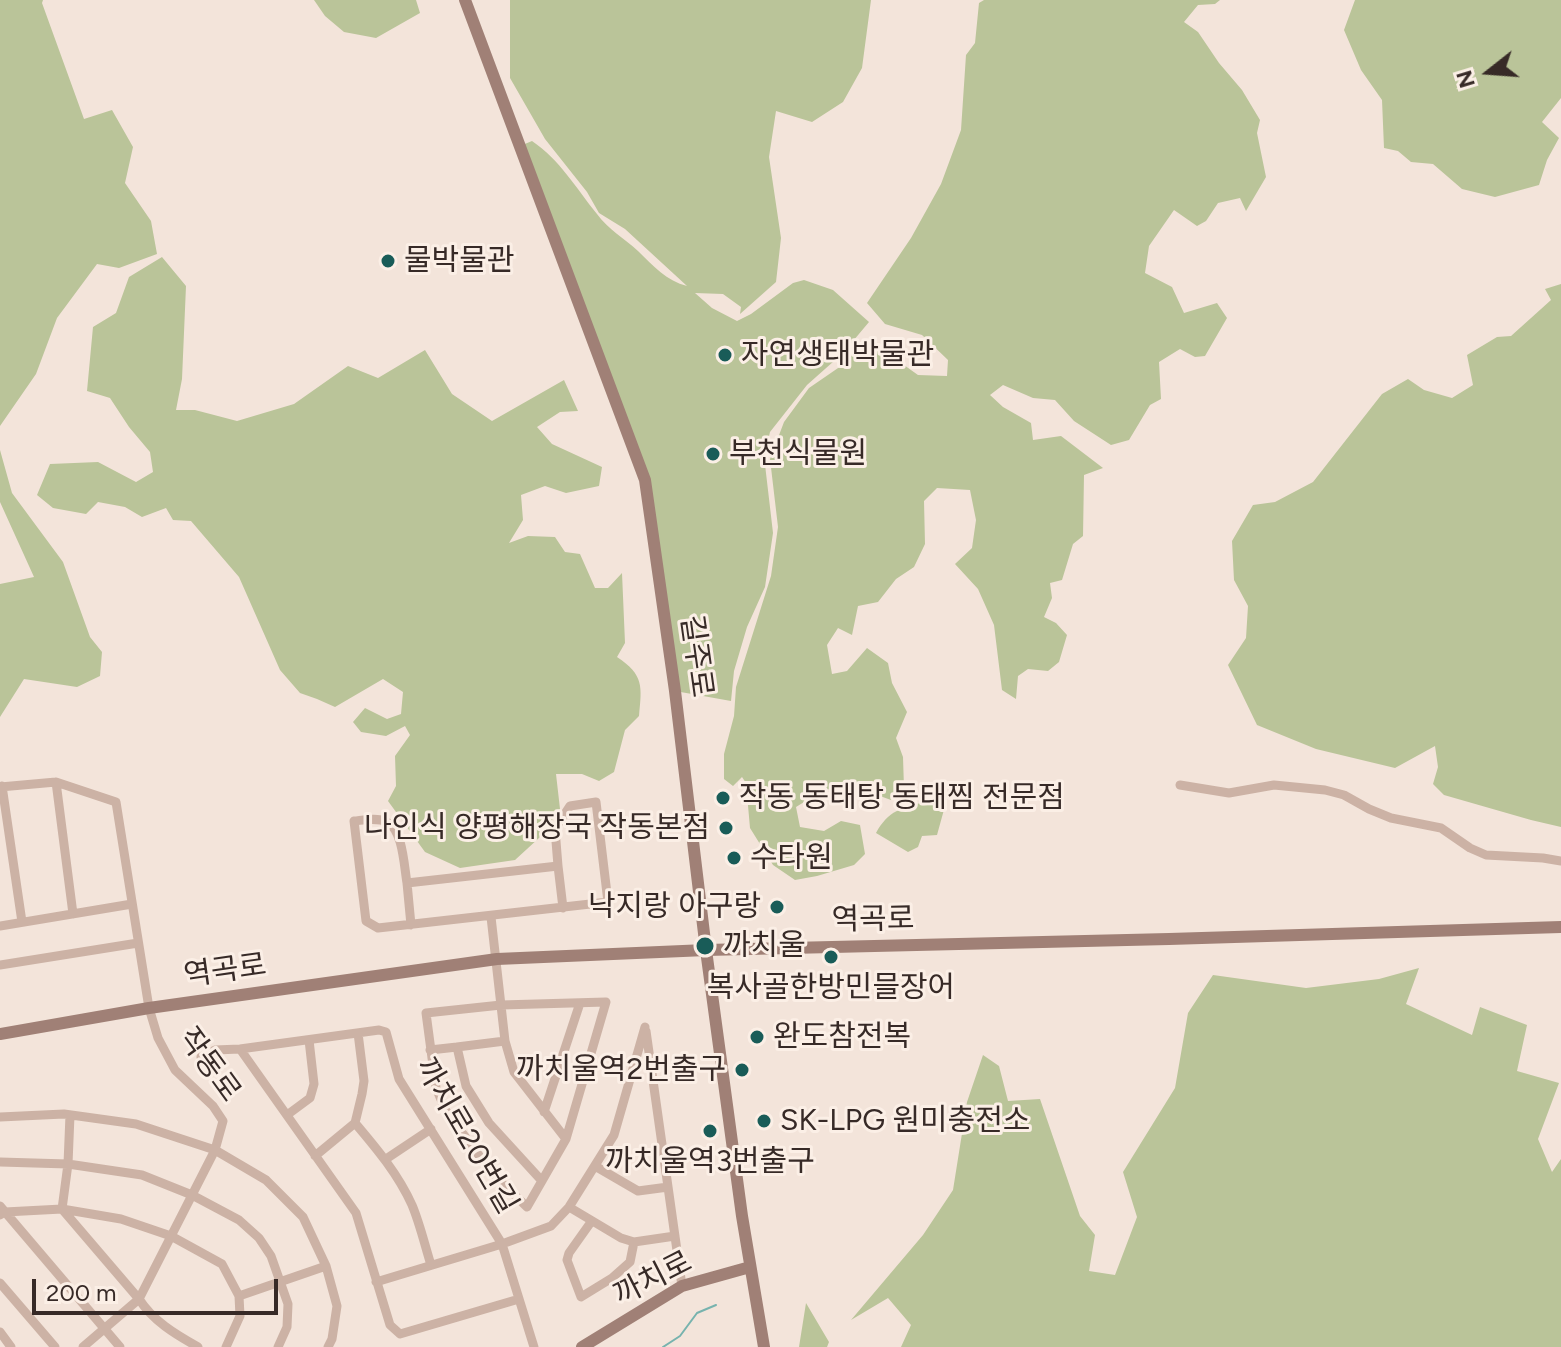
<!DOCTYPE html>
<html>
<head>
<meta charset="utf-8">
<style>
  body { margin:0 }
  #map { position:relative; width:1561px; height:1347px; overflow:hidden; background:#f3e4da; font-family:Figtree,sans-serif }
  canvas { display:block }
  .north { position:absolute; left:1449px; top:32px; width:80px; height:80px; -webkit-text-stroke:6px #fbefe6; paint-order:stroke; rotate:253deg; font-size:22px; font-weight:700; line-height:32px; text-align:center; color:#372a27 }
  .north::after { content:''; display:block; margin:auto; width:28px; height:36px; background:#372a27; clip-path:polygon(50% 0,100% 100%,50% 72%,0 100%) }
  .scale { position:absolute; left:32px; top:1279px; width:246px; height:36px; box-sizing:border-box; border:4px solid #372a27; border-top:0; padding-left:10px; font-size:24px; line-height:28px; white-space:nowrap; color:#372a27; -webkit-text-stroke:6px #fbefe6; paint-order:stroke }
</style>
</head>
<body>
<div id="map">
<canvas width="1561" height="1347"></canvas>
<div class="north">N</div>
<div class="scale">200 m</div>
</div>
<script>
const g = document.querySelector('canvas').getContext('2d');
g.lineJoin = 'round';
function paint(path, color) { g.fillStyle = color; g.fill(path, 'evenodd'); }
function strokePath(path, color, width, dash) { g.strokeStyle = color; g.lineWidth = width; g.lineCap = dash ? 'butt' : 'round'; g.setLineDash(dash || []); g.stroke(path); }
function write(font, color, halo, rows, align = 'center') {
  g.font = font + ' Figtree,"Noto Sans KR",sans-serif'; g.lineWidth = 6; g.setLineDash([]); g.textBaseline = 'middle'; g.strokeStyle = halo; g.fillStyle = color; for (const [text, x, y, turn = 0] of rows) {
    g.save(); g.translate(x, y); g.rotate((+turn || 0) * Math.PI / 180); g.textAlign = isNaN(turn) ? turn : align; if (halo) g.strokeText(text, 0, 0); g.fillText(text, 0, 0); g.restore();
  }
}
paint(new Path2D(`
  M0 0H43L42 3 84 119 112 110 133 147 125 183 151 221 157 254 119 268 97 264 57 318 36 374 0 426Z
  M314 0H416L420 13 376 38 344 32 325 16Z
  M510 0H871L862 68 843 102 812 122 776 111 769 157 781 238 776 282 740 314 741 307 723 294 695 293 712 308 737 321 751 314 793 283 804 280 833 290 869 322 843 353 807 385 770 432 764 456 773 533 765 587 747 627 734 671 731 701 675 691 645 480 520 146 532 141C560 160 576 188 597 214 608 229 625 239 638 251 653 266 667 281 687 286L625 229 599 213 587 192 545 139 510 78Z
  M984 0H1220L1215 4 1198 5 1184 22 1198 32 1219 63 1242 90 1260 120 1257 133 1266 177 1246 211 1240 198 1218 203 1206 221 1197 226 1174 210 1149 246 1145 273 1172 287 1184 313 1217 303 1227 318 1205 356 1195 357 1180 349 1159 362 1161 399 1150 405 1129 440 1111 445 1074 421 1055 400 1033 398 1003 385 990 395 1003 407 1031 423 1033 440 1061 436 1103 468 1084 475 1083 536 1073 544 1062 580 1050 583 1052 598 1044 617 1056 623 1067 635 1059 662 1048 671 1028 669 1018 676 1016 699 1002 690 994 625 978 589 955 564 972 548 976 520 970 490 937 488 924 501 925 544 914 567 896 579 878 602 858 606 852 635 838 628 827 645 832 674 847 671 867 648 888 663 892 683 907 712 896 738 903 757 904 788 891 800 880 796 857 783 845 791 825 789 796 807 800 827 824 831 841 821 860 825 865 854 854 865 817 876 795 880 773 865 750 828 746 783 742 777 733 786 724 779V754L734 716 736 687 771 576 778 527 770 459 784 422 809 388 841 366 867 340 875 339 880 348 918 375 947 376 948 360 922 335 885 324 867 303 911 238 941 184 961 130 966 55 975 43 979 3Z
  M1355 0H1561V98L1542 122 1559 138 1547 160 1539 185 1495 197 1462 189 1433 164 1411 162 1398 151 1384 148 1382 100 1361 70 1344 30Z
  M162 257 186 286 182 379 176 410H195L237 421 294 404 348 366 378 378 425 350 452 394 492 421 564 380 578 411 560 412 537 427 552 444 602 467 599 486 566 493 545 486 521 495 523 520 509 543 528 536 555 537 565 552 580 554 595 588H608L622 573 625 643 617 657C644 675 642 686 639 716L625 730 614 772 599 781 582 774H556L560 809 539 838 515 860 460 868 425 852 388 801 396 786 395 756 410 735 405 726 386 736 361 732 353 722 365 708 387 719 401 714 403 692 383 679 335 707 317 699 300 693 280 670 239 577 191 521 173 520 166 508 142 517 125 507 98 502 86 514 53 508 37 495 50 464 98 462 136 482 153 472 150 452 129 427 110 398 87 391 93 327 116 313 129 277Z
  M1561 284V827L1531 820 1444 795 1433 784 1438 767 1435 746 1395 768 1316 749 1257 725 1228 665 1246 638 1248 606 1234 580 1232 541 1253 505 1275 502 1313 482 1382 394 1408 379 1424 390 1452 398 1473 385 1467 355 1497 337 1511 336 1551 300 1545 289Z
  M0 450 12 493 63 562 90 637 102 652 100 676 77 687 24 679 0 717V584L34 577 0 502Z
  M926 802 945 806 937 835 922 836 918 847 908 852 876 833C888 811 902 807 926 802Z
  M1419 968 1406 1004 1472 1035 1480 1007 1527 1025 1517 1071 1559 1083 1538 1139 1552 1172 1561 1159V1347H901L911 1325 888 1298 851 1320 923 1235 953 1190 967 1102 983 1055 999 1066 1008 1101 1040 1099 1080 1216 1095 1235 1089 1271 1115 1275 1137 1217 1123 1172 1175 1088 1188 1013 1213 975 1306 988 1379 979Z
  M806 1303 829 1342 827 1347H799Z`), '#bac499');
strokePath(new Path2D(`
  M663 1347 680 1336 697 1313 716 1305`), '#77b3ae', 2);
strokePath(new Path2D(`
  M56 782 73 914
  M1180 785 1229 793 1274 785 1325 790 1344 795 1369 809 1391 818 1441 828 1470 848 1486 855 1543 858 1561 861
  M2 786 22 922
  M0 787 56 782 116 802 149 1008 158 1038 175 1070 213 1106 223 1121 215 1150 139 1299 83 1347
  M596 802 608 902 378 928 366 921 354 821C364 820 377 817 387 822 403 830 404 866 407 883L558 866 555 829 570 806Z
  M558 866 563 908
  M407 883 411 925
  M491 917 505 1041 514 1072 566 1139
  M0 926 132 904
  M0 965 138 943
  M606 1002 566 1139 527 1207 492 1173 446 1111 436 1088 426 1013 501 1005Z
  M646 1031 682 1286
  M505 1041 457 1047 466 1086 489 1123 542 1181
  M240 1049 356 1213 390 1325 400 1334 519 1299
  M430 1050 457 1047
  M201 1057 215 1050 240 1049 379 1030 386 1032 399 1079 502 1244 534 1347
  M544 1112 580 1003
  M70 1115 68 1164 62 1209 139 1299C153 1321 175 1334 198 1347
  M287 1115 310 1098 314 1084 309 1040
  M0 1117 64 1114 136 1124 215 1150 266 1180 303 1217 326 1266 337 1306 332 1339 328 1347
  M355 1123C377 1149 398 1174 412 1205 420 1224 425 1246 431 1265
  M315 1156 355 1123 362 1094 364 1081 358 1033
  M386 1159 431 1129
  M0 1162 68 1164 142 1175 192 1195 239 1220 259 1238 271 1256 288 1304 287 1327 278 1347
  M595 1166 638 1191 668 1187
  M0 1206 120 1347
  M569 1207 621 1238 634 1242 675 1236
  M0 1215 5 1212 62 1209 121 1219 171 1236 222 1264 239 1296 240 1316 226 1347
  M591 1222 569 1253 567 1260 581 1297 612 1278 630 1262 634 1242
  M376 1282 502 1244 551 1226 569 1207 614 1135 645 1027
  M0 1283 55 1347
  M239 1296 326 1266
  M0 1332 11 1347`), '#ccb2a5', 9);
strokePath(new Path2D(`
  M465 0 645 480 675 691 706 950 742 1216 764 1347
  M0 1034 149 1008 497 959 706 950 1169 939 1561 927
  M582 1347 682 1286 750 1267`), '#a08076', 12);
for (const [x, y, r, color] of [
  [388,261,8,"#195c58"],
  [725,355,8,"#195c58"],
  [713,454,8,"#195c58"],
  [723,798,8,"#195c58"],
  [726,828,8,"#195c58"],
  [734,858,8,"#195c58"],
  [777,907,8,"#195c58"],
  [705,946,10,"#195c58"],
  [831,957,8,"#195c58"],
  [757,1037,8,"#195c58"],
  [742,1070,8,"#195c58"],
  [764,1121,8,"#195c58"],
  [710,1131,8,"#195c58"]
]) { const dot = new Path2D(); dot.arc(x, y, r, 0, 2 * Math.PI); g.fillStyle = color; g.fill(dot); strokePath(dot, '#fbefe6', 3); }
write('30px', '#372a27', '#fbefe6', [
  ["물박물관",404,261],
  ["자연생태박물관",741,355],
  ["부천식물원",729,454],
  ["작동 동태탕 동태찜 전문점",739,798],
  ["나인식 양평해장국 작동본점",710,828,"right"],
  ["수타원",750,858],
  ["낙지랑 아구랑",761,907,"right"],
  ["까치울",723,946],
  ["복사골한방민믈장어",831,988,"center"],
  ["완도참전복",773,1037],
  ["까치울역2번출구",726,1070,"right"],
  ["SK-LPG 원미충전소",780,1121],
  ["까치울역3번출구",710,1162,"center"]
], 'left');
write('30px', '#372a27', '#fbefe6', [
  ["길주로",696,656,82],
  ["역곡로",873,920,-1],
  ["역곡로",225,971,-8],
  ["작동로",209,1065,54],
  ["까치로20번길",466,1136,60],
  ["까치로",653,1279,-27]
]);
</script>
</body>
</html>
